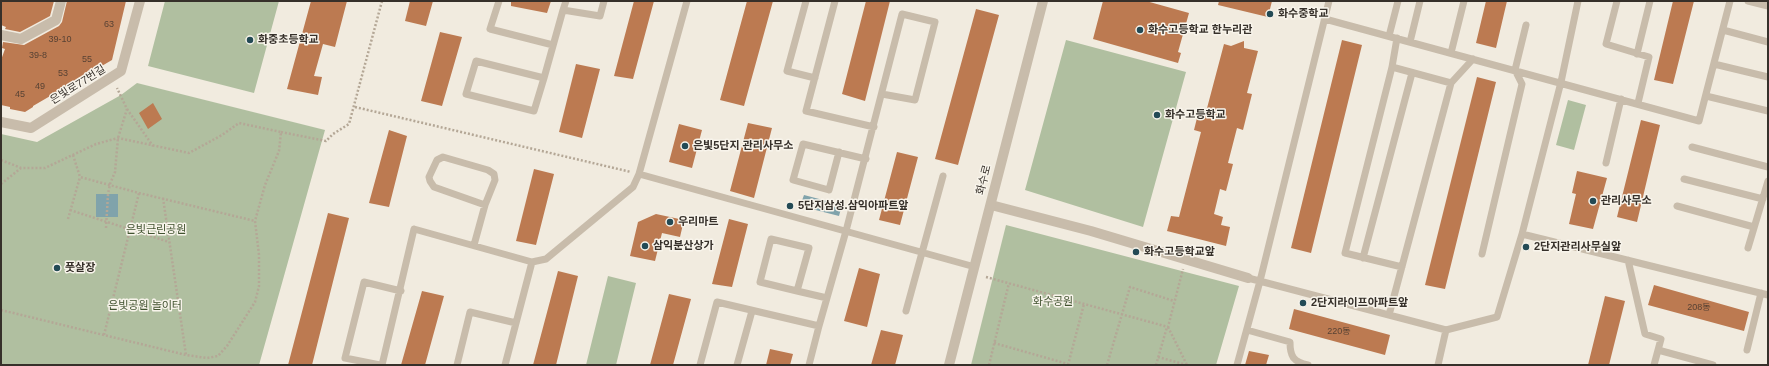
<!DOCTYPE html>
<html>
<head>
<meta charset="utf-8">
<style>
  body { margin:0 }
  #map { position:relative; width:1769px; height:366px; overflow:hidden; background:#f1ebdf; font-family:Arial,sans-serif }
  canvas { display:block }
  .frame { position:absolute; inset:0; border:2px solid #36302a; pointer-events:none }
</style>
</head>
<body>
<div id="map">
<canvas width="1769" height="366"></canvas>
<div class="frame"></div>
</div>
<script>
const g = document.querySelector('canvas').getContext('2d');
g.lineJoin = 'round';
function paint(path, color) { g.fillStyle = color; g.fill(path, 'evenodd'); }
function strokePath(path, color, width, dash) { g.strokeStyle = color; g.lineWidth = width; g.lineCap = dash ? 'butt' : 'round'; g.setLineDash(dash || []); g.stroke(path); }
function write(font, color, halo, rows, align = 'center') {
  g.font = font + ' Arial,"Noto Sans KR",sans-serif'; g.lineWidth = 3; g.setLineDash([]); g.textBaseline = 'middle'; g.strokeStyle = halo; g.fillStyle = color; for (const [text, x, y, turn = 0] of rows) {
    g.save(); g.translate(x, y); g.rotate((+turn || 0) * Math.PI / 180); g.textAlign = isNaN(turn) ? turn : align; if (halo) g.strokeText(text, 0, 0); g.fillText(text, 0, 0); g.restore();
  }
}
paint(new Path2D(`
  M165 1H279L254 93 148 66Z
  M1066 40 1186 72 1143 227 1025 190Z
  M137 83 325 130 259 365H1V134L37 142 121 95Z
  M1568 100 1586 105 1574 150 1556 145Z
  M1006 225 1239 286 1216 365H971Z
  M608 276 636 283 616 365H586Z`), '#b0bfa0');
paint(new Path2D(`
  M96 194H118V217H96Z
  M804 195 842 205 839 216 800 206Z`), '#80a3ab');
paint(new Path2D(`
  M1 1H54L50 16 20 32 5 29 6 27 1 25Z
  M67 1H126L112 60 33 106V107L25 112 10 109V107L1 105V60L5 49 2 48 3 42 24 45 59 26 62 22Z
  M311 1H347L335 47 323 44 314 76 322 77 318 95 287 89Z
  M410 1H433L426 26 405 21Z
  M511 1H551L547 13 511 6Z
  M634 1H654L633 79 614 76Z
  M747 1H773L744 106 720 100Z
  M866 1H890L865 101 842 94Z
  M1103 1H1146L1189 13 1178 52 1181 53 1178 63 1093 39Z
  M1219 1H1272L1268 17 1218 5Z
  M1486 1H1507L1496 48 1476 43Z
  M1673 1H1694L1673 84 1654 80Z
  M976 9 999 15 958 165 935 159Z
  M440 32 462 37 442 106 421 101Z
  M1342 40 1362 45 1311 253 1291 248Z
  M1244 41V48L1258 51 1247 93 1252 94 1243 130 1237 128 1228 163 1233 164 1226 191 1220 189 1214 214 1223 217 1221 225 1230 227 1226 246 1167 231 1171 216 1179 217 1201 132 1194 130 1199 110 1206 112 1224 44 1231 46Z
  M576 64 600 69 582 138 559 132Z
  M1477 77 1496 82 1445 289 1425 285Z
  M153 103 162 119 148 129 139 113Z
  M1641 120 1660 125 1637 222 1617 217Z
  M748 123 772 128 754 198 730 191Z
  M679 124 702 130 692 168 669 162Z
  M389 130 407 136 389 207 369 203Z
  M897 152 918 157 900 225 879 220Z
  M534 169 554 174 536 245 516 241Z
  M1577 171 1607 178 1593 229 1569 224 1576 194 1572 193Z
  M328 213 349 218 312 365H288Z
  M656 214 684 220 680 237 662 233 655 261 630 256 638 222Z
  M729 219 748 224 732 287 712 284Z
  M859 268 880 274 867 327 844 321Z
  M558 271 578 276 556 365H533Z
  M1654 285 1749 312 1744 331 1648 305Z
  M422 291 444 296 425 365H401Z
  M669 294 691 299 673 365H650Z
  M1605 296 1625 301 1609 365H1588Z
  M1294 309 1390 335 1385 355 1289 329Z
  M881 330 903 335 895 365H871Z
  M770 349 793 354 790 365H766Z
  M1249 351 1269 355 1266 365H1245Z`), '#bc7a51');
strokePath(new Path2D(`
  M355 107 631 172
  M127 109 153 146
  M281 132 326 141 333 134 349 124 382 1
  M73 155 80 177 139 193 255 221
  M1 160 21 168H45L96 144 118 138 189 153 222 135 239 123 281 132 279 151 265 185 255 221 259 255V286L255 302 227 346 218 356 207 358 186 355 1 310
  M1 184 21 168
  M163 198 186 355
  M70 210 169 242
  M68 219 80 177
  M106 228 108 194 110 184 115 172 118 138 127 109 117 88
  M986 277 1168 327 1183 269
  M1168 327 1187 365
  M104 335 139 193
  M994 343 1068 364
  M1158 357 1187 365
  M989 365 1009 283
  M1068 365 1084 304
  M1107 365 1130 287 1174 301
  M1156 365 1167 327`), '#b4a796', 2.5, [2, 2]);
strokePath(new Path2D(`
  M499 1 490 29 553 45
  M566 1 563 10 600 16 604 1
  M687 1 639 174 975 267
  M806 1 787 71 815 78
  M835 1 806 111 874 127
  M1578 1 1561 82 1522 234 1768 295
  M1617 1 1606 44 1649 57 1638 103
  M1748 1 1768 6
  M1325 19 1699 121 1730 1
  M1723 30 1768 42
  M1389 36 1398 1
  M1397 38 1392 67 1345 253 1402 267
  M1410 42 1420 1
  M1451 53 1464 1
  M1637 54 1650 1
  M1714 64 1768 77
  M1392 67 1451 83
  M544 78 534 111 466 94 476 61 544 78 563 10
  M1706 96 1768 111
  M1692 147 1768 167
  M839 152 829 190 793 180 803 144 866 159
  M1606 163 1621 99
  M1684 179 1763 199
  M1677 206 1754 227
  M474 245 485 205 495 180 494 174 488 170 443 157 437 160 429 177 430 181 434 187 485 205
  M1748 248 1768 181
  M1482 254 1522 84 1515 70 1526 25
  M1363 258 1412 73
  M1628 260 1645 334 1661 339 1654 365
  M1248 278 1446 330 1497 317 1522 234
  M797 291 760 282 771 239 809 248 797 291 827 298
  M906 311 943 176
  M1389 315 1451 83 1473 59
  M1247 330 1290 342C1290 356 1293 362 1308 365
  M1658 350 1713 365
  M1747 350 1761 293
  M380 365 345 358 364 282 401 291
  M382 365 414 229 532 262 546 259 633 187 639 174
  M457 365 470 312 516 323
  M505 365 532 262
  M700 365 717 302 819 326 846 231 902 14 935 22 915 100 882 94
  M737 365 752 311
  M809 365 819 326
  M1237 365 1260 281 1329 1
  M1438 365 1446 330`), '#c8bcab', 7);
strokePath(new Path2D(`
  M1 35 21 39 56 20 61 1
  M1 122 31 128 121 71 140 1
  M991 205 1091 231 1248 278`), '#c8bcab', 10);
strokePath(new Path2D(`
  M949 365 1043 1`), '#c8bcab', 10);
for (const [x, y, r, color] of [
  [1270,14,4,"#234a55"],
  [1140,30,4,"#234a55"],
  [250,40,4,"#234a55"],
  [1157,115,4,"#234a55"],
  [685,146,4,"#234a55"],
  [1593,201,4,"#234a55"],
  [790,206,4,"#234a55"],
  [670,222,4,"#234a55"],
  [645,246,4,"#234a55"],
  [1526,247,4,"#234a55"],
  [1136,252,4,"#234a55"],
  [57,268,4,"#234a55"],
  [1303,303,4,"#234a55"]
]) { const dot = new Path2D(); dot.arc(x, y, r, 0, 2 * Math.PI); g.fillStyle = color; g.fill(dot); strokePath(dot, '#f8f4eb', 1.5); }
write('9px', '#584234', null, [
  ["63",109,25],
  ["39-10",60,40],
  ["39-8",38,56],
  ["55",87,60],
  ["53",63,74],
  ["49",40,87],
  ["45",20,95],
  ["208동",1699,308],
  ["220동",1339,332]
]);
write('bold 11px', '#36302a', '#f8f4eb', [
  ["화수중학교",1278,14],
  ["화수고등학교 한누리관",1148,30],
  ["화중초등학교",258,40],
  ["화수고등학교",1165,115],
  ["은빛5단지 관리사무소",693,146],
  ["관리사무소",1601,201],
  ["5단지삼성.삼익아파트앞",798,206],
  ["우리마트",678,222],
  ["삼익분산상가",653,246],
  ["2단지관리사무실앞",1534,247],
  ["화수고등학교앞",1144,252],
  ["풋살장",65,268],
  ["2단지라이프아파트앞",1311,303]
], 'left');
write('11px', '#36302a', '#f8f4eb', [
  ["은빛로77번길",78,85,-32],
  ["화수로",984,180,-76]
]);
write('11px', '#415330', '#f8f4eb', [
  ["은빛근린공원",156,230],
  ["화수공원",1053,302],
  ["은빛공원 놀이터",145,306]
]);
</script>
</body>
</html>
